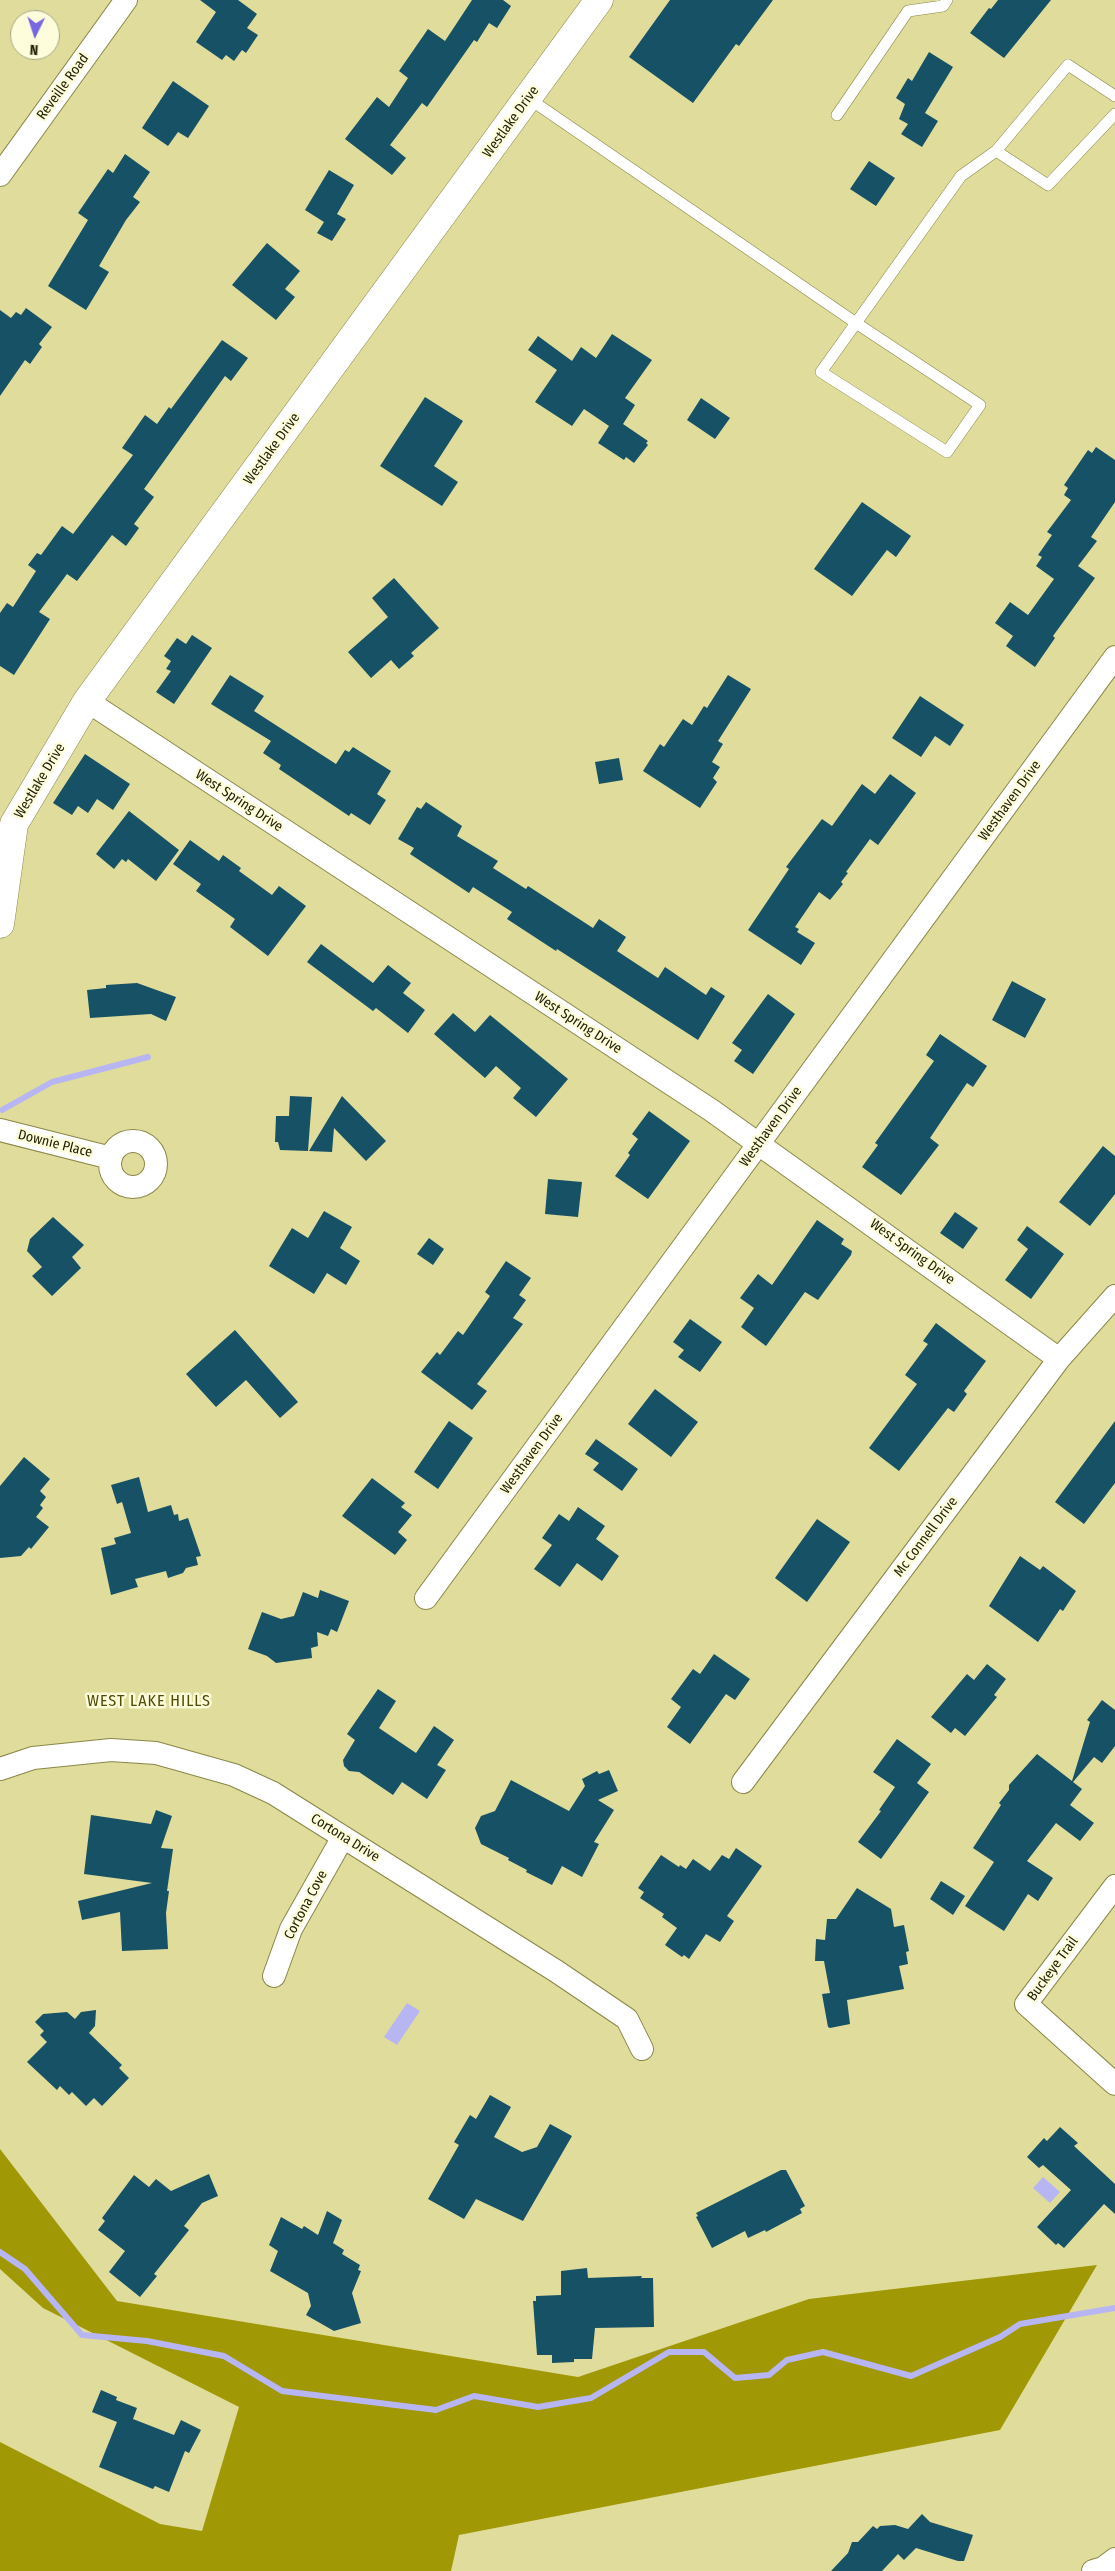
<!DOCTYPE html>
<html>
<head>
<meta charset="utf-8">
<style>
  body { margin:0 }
  #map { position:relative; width:1115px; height:2571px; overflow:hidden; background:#e0dd9c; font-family:"Fira Sans Condensed",sans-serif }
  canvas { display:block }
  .north { position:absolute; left:10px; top:10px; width:50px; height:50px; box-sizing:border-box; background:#fdfddc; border:1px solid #a6a587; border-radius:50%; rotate:184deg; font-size:14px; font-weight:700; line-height:20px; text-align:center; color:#232207 }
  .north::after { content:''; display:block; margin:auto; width:18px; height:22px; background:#7867e2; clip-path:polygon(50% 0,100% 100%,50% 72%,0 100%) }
</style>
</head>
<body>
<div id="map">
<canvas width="1115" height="2571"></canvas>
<div class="north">N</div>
</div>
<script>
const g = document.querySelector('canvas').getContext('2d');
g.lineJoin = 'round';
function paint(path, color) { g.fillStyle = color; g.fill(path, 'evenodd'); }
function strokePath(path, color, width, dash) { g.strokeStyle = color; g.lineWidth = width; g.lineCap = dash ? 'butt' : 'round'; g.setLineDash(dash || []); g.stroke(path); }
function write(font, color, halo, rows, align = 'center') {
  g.font = font + ' "Fira Sans Condensed",sans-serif'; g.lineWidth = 5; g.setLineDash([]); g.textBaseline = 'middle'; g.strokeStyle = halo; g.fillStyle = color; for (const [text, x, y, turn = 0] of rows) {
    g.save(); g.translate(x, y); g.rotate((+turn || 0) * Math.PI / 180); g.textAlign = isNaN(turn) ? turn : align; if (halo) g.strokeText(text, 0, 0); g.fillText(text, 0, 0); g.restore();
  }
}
paint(new Path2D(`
  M0 2149 117 2301 578 2377 809 2299 1097 2265 1000 2430 459 2535 451 2571H0V2442L160 2524 202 2531 239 2407 43 2308 0 2269Z`), '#a09805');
paint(new Path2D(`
  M407 2003 420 2011 397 2045 384 2037Z
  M1043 2177 1060 2192 1050 2203 1033 2188Z`), '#b8b6f2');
strokePath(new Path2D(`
  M2 1110 52 1082 148 1057
  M0 2252 25 2269 82 2335 147 2341 224 2356 282 2391 436 2410 474 2396 538 2407 591 2398 669 2352H704L735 2378 769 2375 787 2360 823 2352 911 2376 1000 2337 1020 2324 1115 2308`), '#b8b6f2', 6);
paint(new Path2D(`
  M200 0H238L257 14 247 28 258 35 246 53 242 50 234 61 226 55 222 60 196 42 216 12Z
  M472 0H503L511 6 497 28 489 23 477 42 474 40 427 107 422 103 390 145 406 158 392 175 345 139 377 97 389 107 408 78 399 71 428 29 445 41Z
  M670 0H773L739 46 736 44 693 103 629 57Z
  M998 0H1051L1004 58 970 33 989 8 991 9Z
  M929 52 953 67 925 113 938 121 922 147 901 134 908 124 899 119 905 104 896 98 908 78 912 81Z
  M173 81 209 106 188 138 178 132 168 146 142 128Z
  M125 154 150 172 133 197 140 202 126 220 99 266 109 272 86 310 48 286 88 220 78 213 108 169 113 173Z
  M869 161 895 178 876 206 850 189Z
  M329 170 354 185 337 214 346 219 332 241 317 233 324 222 305 210Z
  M267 243 300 271 285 289 295 297 276 320 232 285Z
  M26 308 52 327 39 344 42 347 30 364 25 360 0 396V310L11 318 16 312 21 315Z
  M612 334 652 360 625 398 635 405 623 424 648 441 646 443 648 445 634 463 626 457 624 460 598 443 609 426 584 409 572 426 535 402 557 370 528 350 538 336 572 361 581 347 596 358Z
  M222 340 248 358 231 381 225 376 144 489 154 497 134 524 139 528 126 546 112 535 77 581 67 574 39 612 50 619 14 675 0 666V613L7 603 13 607 36 571 28 565 37 553 41 555 62 526 73 534 133 455 122 448 145 415 157 424 169 407 171 409Z
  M425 397 463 421 434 466 458 482 442 506 380 466Z
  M701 398 730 418 715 439 687 420Z
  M1096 447 1115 460V502L1091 537 1097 541 1078 566 1095 578 1053 636 1055 638 1035 667 1006 646 1013 636 995 623 1010 602 1028 615 1054 579 1036 566 1042 557 1038 555 1052 535 1047 532 1071 500 1064 495 1068 488 1064 485 1088 450 1092 453Z
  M862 502 911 536 896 557 887 550 852 596 814 569Z
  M394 578 439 628 411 653 414 656 399 669 391 660 371 678 348 652 388 617 372 598Z
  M192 635 212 648 174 704 156 692 171 671 166 669 171 661 164 656 177 638 186 644Z
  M230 675 264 696 254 711 336 764 345 750 349 752 353 747 391 771 377 794 386 800 370 825 351 813 349 816 279 769 281 765 263 753 271 741 211 704Z
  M728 675 751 689 718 741 723 744 712 762 720 767 713 778 717 782 700 808 643 771 660 744 664 747 683 719 692 725 704 706 707 708Z
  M920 696 964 725 950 746 935 736 921 757 892 738Z
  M85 754 130 784 113 810 97 799 88 813 78 806 72 815 53 803Z
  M619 758 623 780 599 784 595 762Z
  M890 774 916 793 878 845 870 839 846 872 848 873 841 882 843 884 830 900 819 892 795 927 799 929 797 932 815 943 801 965 748 930 789 869 786 867 822 819 832 826 862 784 875 794Z
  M426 802 462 826 457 836 498 861 493 868 526 889 528 886 593 928 599 919 626 937 617 951 658 978 665 967 706 995 711 987 725 996 698 1040 557 949 556 951 507 919 512 912 473 887 469 893 410 854 414 848 398 839 417 807 421 809Z
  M129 811 179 850 156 881 128 859 126 862 122 859 114 869 96 854Z
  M190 840 219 861 223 855 241 868 239 871 272 895 279 886 306 906 268 956 230 927 235 919 196 891 201 884 173 864Z
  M321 944 373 983 388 965 411 983 403 993 425 1010 408 1033 376 1008 373 1011 307 962Z
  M1012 981 1046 999 1025 1038 992 1020Z
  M137 983 176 997 166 1021 151 1014 90 1018 87 990 106 988V985Z
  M768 994 795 1014 753 1074 734 1061 742 1050 732 1043Z
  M453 1013 475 1032 490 1015 568 1079 536 1117 513 1098 521 1088 496 1066 485 1078 434 1034Z
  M940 1034 987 1066 973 1087 967 1083 930 1138 939 1145 901 1195 862 1167 878 1145 875 1143 934 1061 926 1055Z
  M290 1096 312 1097 308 1151 280 1150 278 1142H275L276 1116H289Z
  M342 1096 386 1141 366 1161 334 1128 332 1152 309 1151Z
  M649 1111 690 1141 648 1199 615 1176 630 1155 628 1153 638 1139 632 1134Z
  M1103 1146 1115 1156V1194L1090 1226 1059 1202Z
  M548 1179 582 1182 578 1217 545 1214Z
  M324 1211 352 1227 340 1248 360 1261 346 1285 327 1273 314 1294 269 1266 292 1228 308 1238Z
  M955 1212 978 1228 963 1249 940 1233Z
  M53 1217 84 1245 72 1257 81 1268 52 1296 32 1276 42 1267 27 1251 30 1239Z
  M817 1220 844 1239 841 1244 852 1251 851 1255 818 1300 805 1292 766 1346 741 1327 754 1308 740 1298 758 1274 772 1285Z
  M1027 1226 1064 1254 1031 1299 1005 1280 1028 1249 1017 1240Z
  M429 1238 444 1249 433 1265 417 1254Z
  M506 1261 531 1278 519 1295 526 1300 513 1318 523 1324 477 1384 487 1391 472 1410 421 1372 437 1352 440 1355 458 1331 463 1335 490 1296 485 1292Z
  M690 1319 722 1342 700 1372 678 1357 684 1350 673 1342Z
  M936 1323 986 1361 964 1391 967 1394 954 1412 948 1408 899 1471 869 1448 917 1384 905 1375 928 1344 923 1341Z
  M235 1330 298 1402 280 1418 246 1380 216 1407 186 1374Z
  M655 1389 698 1422 671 1457 628 1424Z
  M449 1421 473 1438 438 1489 414 1472Z
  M1115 1421V1483L1084 1524 1055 1502Z
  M596 1439 638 1469 622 1491 593 1470 599 1463 585 1454Z
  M24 1457 50 1479 40 1491 46 1497 40 1505 43 1508 36 1517 49 1527 31 1549 29 1547 21 1556 0 1558V1486Z
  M139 1477 148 1512 171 1505 174 1515 178 1514 179 1521 188 1518 201 1556 196 1557 198 1565 186 1568 183 1573 168 1578 166 1571 135 1579 138 1587 111 1595 101 1548 116 1544 114 1538 131 1533 122 1502 117 1504 111 1485Z
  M372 1478 405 1503 401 1507 412 1515 398 1532 407 1540 395 1555 342 1516Z
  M578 1507 605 1526 596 1539 619 1556 602 1581 577 1563 560 1587 534 1569 552 1545 542 1538 559 1514 569 1521Z
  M817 1519 850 1542 807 1602 775 1578Z
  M1020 1556 1040 1570 1043 1566 1076 1591 1063 1611 1060 1609 1038 1642 989 1606Z
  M320 1590 349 1601 337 1632 331 1629 328 1636 317 1632 318 1646 311 1648 312 1658 276 1663 267 1656 248 1649 262 1612 281 1619 294 1616 303 1592 318 1598Z
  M714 1654 750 1679 735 1700 726 1694 690 1744 667 1727 681 1707 671 1699 693 1669 700 1674Z
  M987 1664 1006 1679 994 1695 997 1697 965 1736 955 1728 951 1733 931 1717 967 1674 974 1680Z
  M378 1689 396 1701 379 1728 416 1753 434 1726 454 1740 437 1765 446 1770 427 1799 402 1782 393 1795 359 1772 349 1771 344 1766 343 1760 355 1740 347 1734Z
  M1102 1700 1115 1710V1746L1102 1763 1094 1757 1073 1782 1082 1789 1070 1805 1094 1823 1080 1841 1056 1823 1027 1861 1053 1878 1038 1901 1028 1894 1004 1931 965 1906 994 1862 973 1848 1001 1805 999 1803 1009 1790V1785L1037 1754 1072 1781 1090 1722 1087 1720Z
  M897 1739 931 1764 917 1783 929 1792 881 1859 858 1842 881 1811 879 1810 895 1787 873 1772Z
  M609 1770 618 1791 598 1800 614 1810 594 1842 599 1844 582 1877 562 1866 552 1885 526 1872 527 1870 508 1860 509 1858 481 1844 475 1828 481 1816 495 1811 511 1780 569 1811 585 1786 582 1779 597 1771 599 1774Z
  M156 1810 172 1816 161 1848 173 1849 167 1891H169L166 1913 168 1949 122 1951 120 1912 82 1920 78 1901 152 1883 84 1874 91 1815 151 1824Z
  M736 1848 762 1866 727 1916 734 1921 720 1942 706 1934 689 1959 684 1955 682 1957 665 1945 677 1928 662 1917 664 1914 640 1898 644 1892 638 1888 661 1855 679 1867 680 1865 686 1869 693 1859 710 1871 722 1855 729 1859Z
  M941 1881 965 1896 953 1915 930 1899Z
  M857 1888 891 1909 894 1927 904 1925 909 1951 906 1952 908 1964 899 1966 904 1989 847 2000 850 2024 830 2028 828 2027 822 1994 830 1993 824 1961H815L816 1939 825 1940 827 1919H836Z
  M96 2010 95 2026 89 2033 122 2065 119 2068 129 2078 102 2106 94 2098 86 2106 72 2092 69 2095 60 2086 57 2090 27 2062 47 2042 40 2035 44 2031 35 2022 43 2014 67 2012 75 2019 81 2012Z
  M490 2095 511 2107 494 2137 522 2152 537 2147 550 2124 572 2136 523 2221 476 2199 464 2219 428 2199 459 2145 454 2142 470 2115 476 2119Z
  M1060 2127 1078 2143 1074 2146 1115 2184V2214L1104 2204 1064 2248 1058 2243 1056 2245 1037 2227 1071 2190 1043 2165 1039 2168 1027 2157 1044 2138 1047 2141Z
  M781 2170H786L805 2206 800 2209 802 2213 766 2232 765 2230 748 2238 745 2231 712 2248 696 2217 698 2216 696 2213Z
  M209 2174 218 2196 202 2203 184 2226 189 2230 154 2274 157 2276 140 2297 109 2272 125 2251 98 2230 105 2221 102 2218 134 2175 149 2187 156 2179 171 2191Z
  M327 2211 342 2220 333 2243 344 2250 342 2254 360 2265 358 2270 361 2271 352 2293 361 2323 334 2331 306 2315 311 2306 308 2293 270 2271 278 2251 269 2245 281 2217 302 2229 304 2226 318 2235Z
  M587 2268 588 2278 642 2276 641 2278H653L654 2327 595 2328 592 2359H574V2362L552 2363V2355H537L533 2301H536V2296L561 2295V2271Z
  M101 2390 117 2397 116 2400 137 2408 133 2419 174 2435 181 2420 201 2430 189 2453 185 2451 169 2492 155 2486 153 2489 99 2467 117 2422 92 2412Z
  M922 2514 930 2522 973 2535 964 2561H958L916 2548 904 2560 898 2554 882 2571H831L848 2553 852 2542H858L873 2526 877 2529 880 2526 895 2525 908 2529Z`), '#165165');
const lane = new Path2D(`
  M1115 96 1068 65 996 151 1048 185 1115 114
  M528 98 856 323 961 176 996 151
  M837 115 908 11 943 6 947 0
  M856 323 980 405 947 452 821 372Z`);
const street = new Path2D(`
  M0 175 126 0
  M87 701 711 1110 1059 1359
  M0 1130 111 1158
  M110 1164a23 23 0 1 1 46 0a23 23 0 1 1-46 0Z
  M426 1598 1115 657
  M0 1769 33 1758 111 1750 156 1753 234 1775 273 1793 556 1971 627 2019 642 2049
  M743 1782 1059 1359 1115 1296
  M1115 1886 1026 2004 1115 2084
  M274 1976 291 1929 343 1837
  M1093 2571 1103 2568 1115 2559`);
const secondary = new Path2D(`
  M0 924 14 824 87 701 599 0`);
strokePath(lane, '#8a8748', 12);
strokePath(street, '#8a8748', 24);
strokePath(secondary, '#8a8748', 29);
strokePath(lane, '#fff', 11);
strokePath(street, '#fff', 22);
strokePath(secondary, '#fff', 28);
write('14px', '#232207', '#fdfddc', [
  ["Reveille Road",63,87,-54],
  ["Westlake Drive",511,122,-54],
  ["Westlake Drive",272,449,-54],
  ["Westlake Drive",40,781,-59],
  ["West Spring Drive",239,801,33],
  ["Westhaven Drive",1010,801,-54],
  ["West Spring Drive",578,1023,33],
  ["Westhaven Drive",771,1127,-54],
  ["Downie Place",55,1144,14],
  ["West Spring Drive",912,1252,36],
  ["Westhaven Drive",532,1454,-54],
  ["Mc Connell Drive",926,1537,-53],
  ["Cortona Drive",345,1838,32],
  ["Cortona Cove",306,1905,-62],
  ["Buckeye Trail",1053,1969,-54]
]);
g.letterSpacing = '1px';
write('16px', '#504c05', '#fdfddc', [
  ["WEST LAKE HILLS",149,1702]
]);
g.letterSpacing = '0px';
</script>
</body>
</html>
